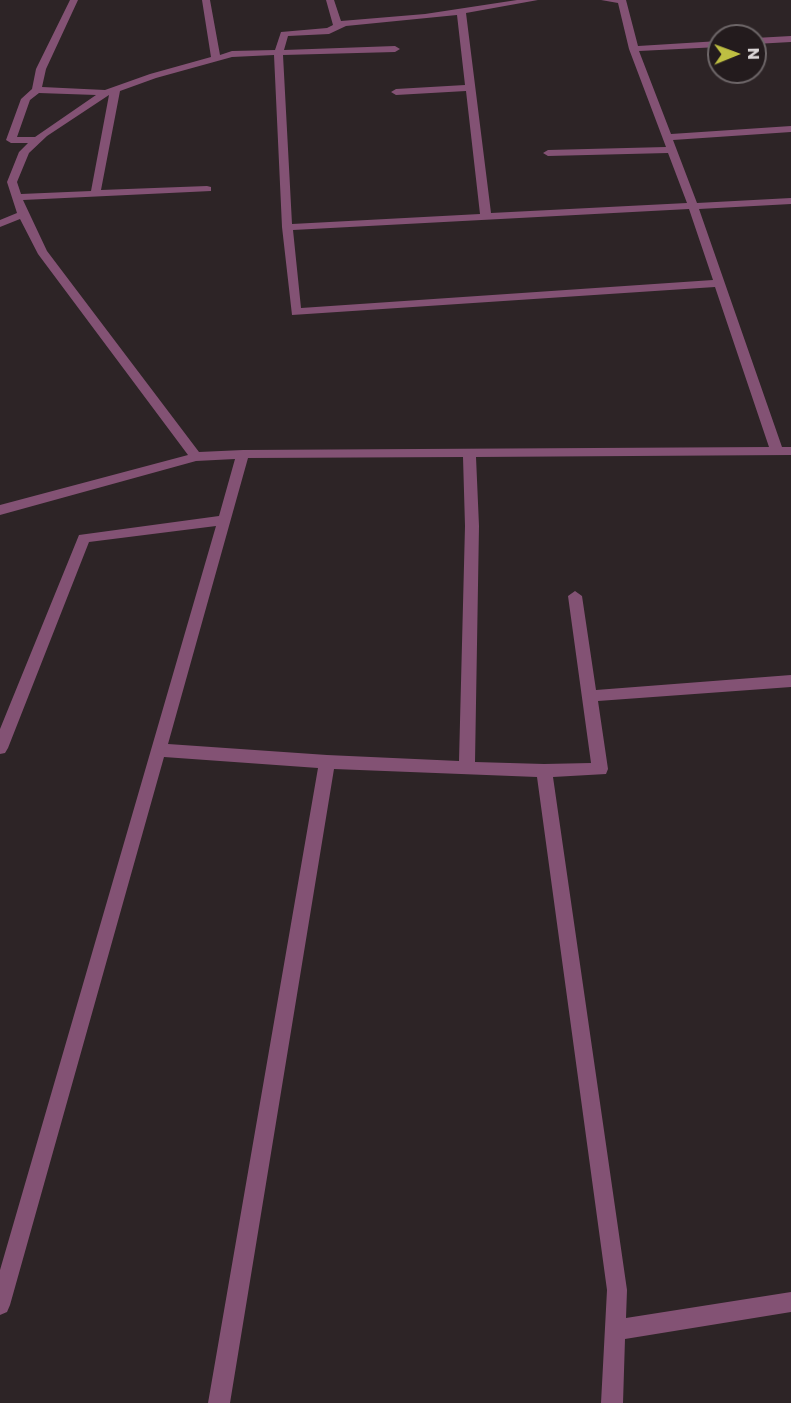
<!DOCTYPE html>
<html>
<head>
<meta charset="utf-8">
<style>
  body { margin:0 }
  #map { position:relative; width:791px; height:1403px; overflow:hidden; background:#2d2426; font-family:Poppins,sans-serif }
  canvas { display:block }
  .north { position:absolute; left:707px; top:24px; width:60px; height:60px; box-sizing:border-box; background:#231b1d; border:2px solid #6d6668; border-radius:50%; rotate:89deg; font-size:16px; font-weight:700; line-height:24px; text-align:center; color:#dcd7d8 }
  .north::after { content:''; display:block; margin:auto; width:21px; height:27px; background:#bebf42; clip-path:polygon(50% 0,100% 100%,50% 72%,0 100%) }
</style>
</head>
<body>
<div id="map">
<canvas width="791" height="1403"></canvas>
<div class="north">N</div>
</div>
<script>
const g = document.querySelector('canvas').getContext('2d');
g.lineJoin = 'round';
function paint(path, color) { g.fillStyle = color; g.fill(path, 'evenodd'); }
paint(new Path2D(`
  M70 0H78L46 69 42 87 105 90 150 74 211 57 202 0H210L220 55 232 51 275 50 281 32 327 28 333 25 326 0H334L341 21 425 14 517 0H538L466 13 491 213 687 203 668 153 548 156 543 153 548 150 666 147 629 49 618 3 601 0H626L638 46 719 41V47L639 51 671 134 791 126V132L673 140 697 203 791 198V204L699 209 782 447H791V455L476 457 479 526 475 762 544 764 591 763 568 596 575 591 582 596 596 690 791 675V687L598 701 608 769 606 774 553 777 627 1290 626 1318 791 1292V1312L625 1339 623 1403H601L607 1290 537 777 334 769 230 1403H208L318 768 164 757 10 1305 7 1312 0 1315V1270L216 526 89 542 8 748 5 753 0 754V729L79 535 219 516 235 459 196 461 0 515V505L188 455 38 254 20 219 0 227V220L17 213 7 182 19 152 28 143H11L6 140 21 99 32 89 36 69ZM457 15 465 85 396 89 391 92 396 95 466 91 480 214 292 224 283 55 395 52 400 49 395 46 284 50 288 36 329 34 346 26ZM274 55 282 227 292 315 715 287 769 447 243 450 199 452 47 251 23 200 211 191V187L207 186 101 190 120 91 156 78 232 57ZM39 93 96 95 35 137H17L30 100ZM109 95 91 191 21 194 17 182 29 153 47 136ZM689 209 713 280 301 308 293 230ZM463 457 465 526 459 761 327 755 168 744 248 458Z
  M791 36V42L755 44V38Z`), '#835274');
</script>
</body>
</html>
